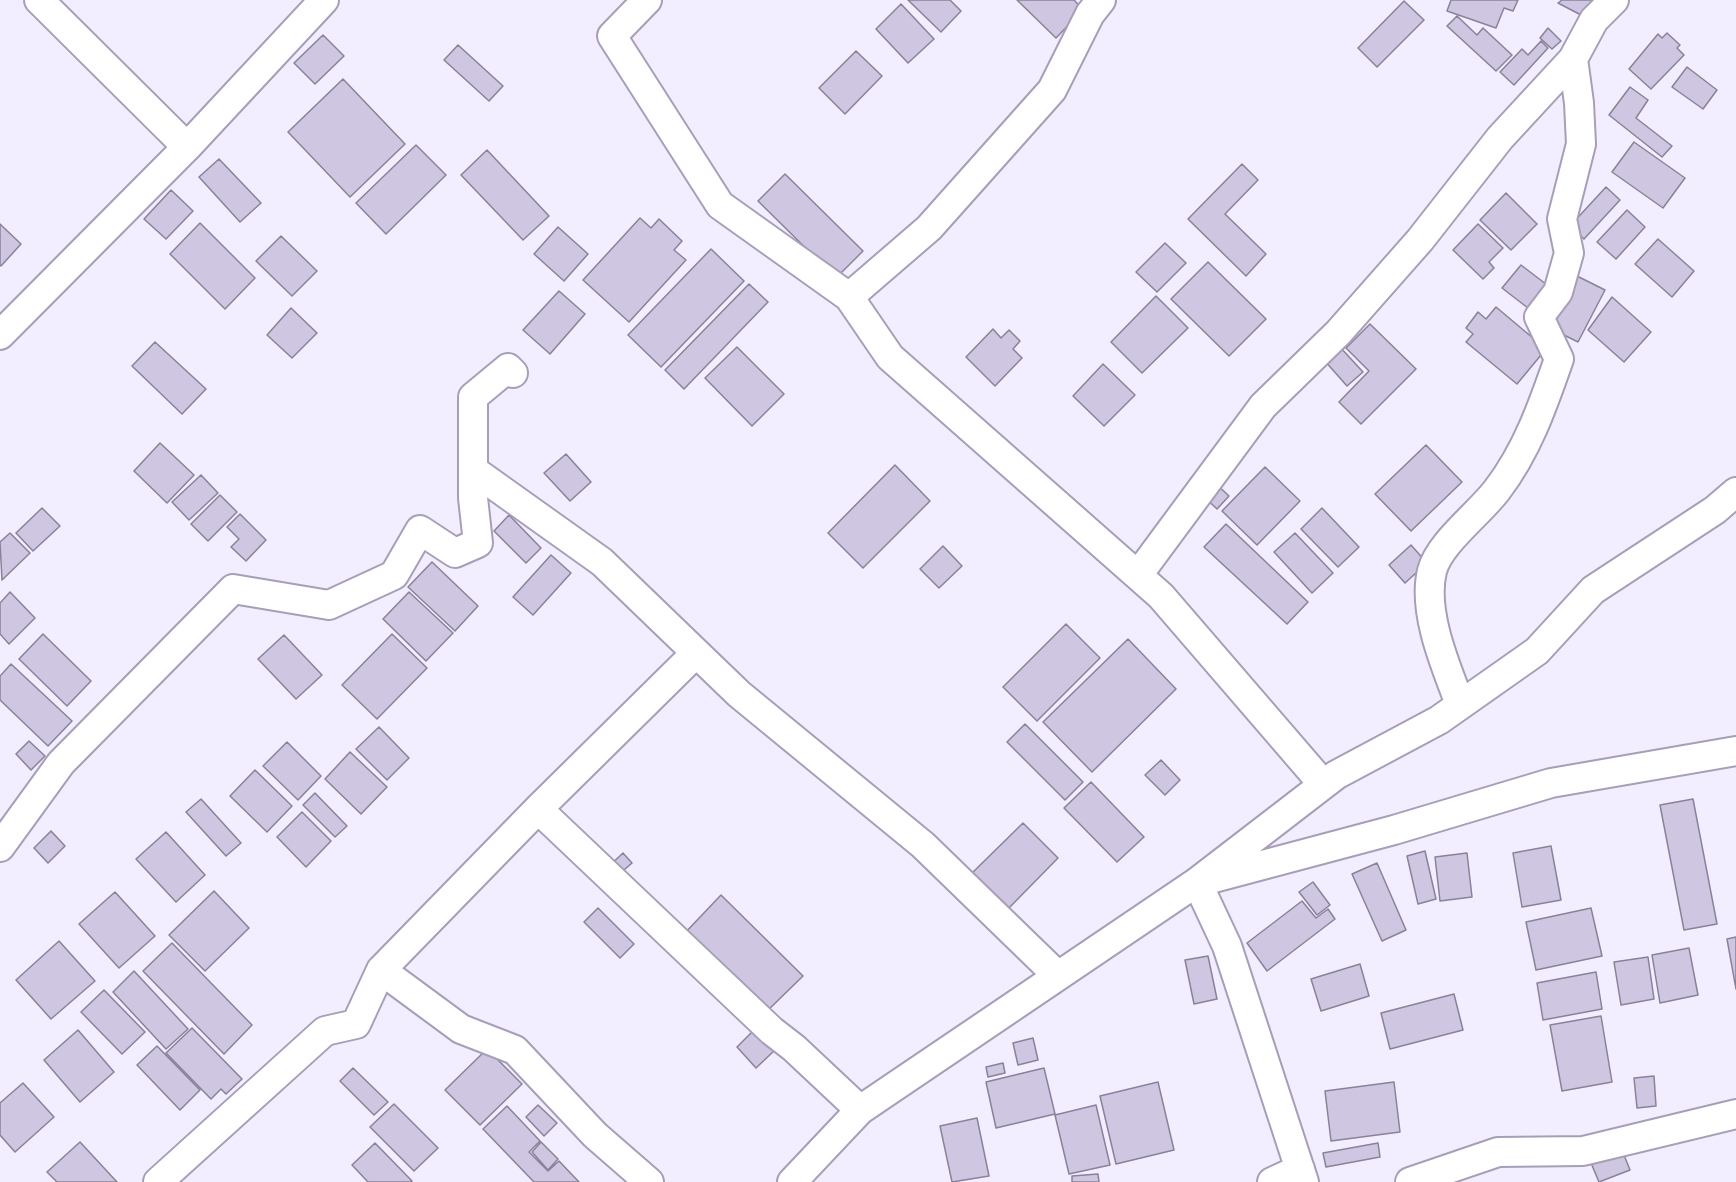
<!DOCTYPE html>
<html>
<head>
<meta charset="utf-8">
<style>
  body { margin:0 }
  canvas { display:block; background:#f3eeff }
</style>
</head>
<body>
<canvas width="1736" height="1182"></canvas>
<script>
const g = document.querySelector('canvas').getContext('2d');
g.lineJoin = 'round';
function paint(path, color) { g.fillStyle = color; g.fill(path, 'evenodd'); }
function strokePath(path, color, width, dash) { g.strokeStyle = color; g.lineWidth = width; g.lineCap = dash ? 'butt' : 'round'; g.setLineDash(dash || []); g.stroke(path); }
const building = new Path2D(`
  M908 0H950L961 11 941 32Z
  M1017 0H1074L1083 10 1056 38Z
  M1451 0H1518L1513 11 1504 8 1496 28 1447 11Z
  M1562 0H1596L1581 15 1558 3Z
  M1404 1 1424 20 1377 67 1358 48Z
  M901 4 934 39 908 63 876 29Z
  M1457 16 1477 35 1483 28 1512 55 1496 71 1447 26Z
  M1548 28 1561 41 1552 49 1540 38Z
  M1667 33 1680 45 1677 48 1684 55 1651 89 1629 69 1658 34 1662 38Z
  M323 35 344 56 315 84 294 63Z
  M1541 41 1548 48 1514 85 1500 72 1522 49 1528 55Z
  M458 45 503 86 489 101 444 60Z
  M856 51 882 76 845 114 819 88Z
  M1687 67 1717 90 1703 109 1672 87Z
  M343 79 405 144 350 197 288 132Z
  M1630 87 1648 100 1636 118 1672 146 1662 157 1609 115Z
  M1634 142 1685 178 1663 208 1612 172Z
  M416 145 446 175 386 234 356 203Z
  M487 150 549 216 523 240 461 175Z
  M219 159 261 203 240 222 199 177Z
  M1242 164 1258 180 1225 214 1266 254 1246 276 1188 219Z
  M785 174 863 251 836 278 758 201Z
  M1606 187 1620 200 1584 239 1570 226Z
  M171 190 193 211 166 239 144 219Z
  M1506 193 1537 224 1511 250 1480 220Z
  M1627 210 1645 227 1616 259 1597 242Z
  M640 218 651 228 659 219 682 241 674 250 686 260 629 322 583 280Z
  M200 223 255 278 225 309 170 254Z
  M0 224 21 244 1 266 0 265Z
  M1478 224 1503 248 1489 262 1494 268 1483 279 1453 250Z
  M558 227 588 254 564 281 534 254Z
  M281 236 317 271 292 296 256 261Z
  M1658 239 1694 271 1672 297 1635 264Z
  M1165 243 1186 263 1157 292 1136 272Z
  M711 249 744 281 661 367 628 335Z
  M1208 262 1266 319 1229 356 1171 299Z
  M1521 265 1555 291 1537 315 1502 288Z
  M1571 273 1605 290 1578 342 1544 325Z
  M749 284 768 302 684 389 665 370Z
  M559 291 585 314 550 354 523 330Z
  M1156 296 1188 328 1142 373 1111 342Z
  M1612 297 1651 332 1624 362 1588 330Z
  M1496 307 1546 349 1517 384 1466 342 1473 334 1466 328 1478 312 1486 319Z
  M291 308 317 333 292 358 267 335Z
  M1370 324 1416 369 1361 424 1339 402 1369 371 1346 348Z
  M993 329 1001 338 1009 330 1020 341 1013 349 1022 358 995 386 966 357Z
  M155 342 206 389 182 414 132 366Z
  M1339 346 1363 372 1347 386 1324 360Z
  M737 347 784 394 752 426 705 378Z
  M1103 364 1135 395 1104 426 1073 396Z
  M160 443 194 475 167 503 134 471Z
  M1426 445 1462 482 1411 531 1375 494Z
  M566 454 591 482 570 501 544 473Z
  M895 465 930 501 863 568 828 533Z
  M1265 467 1300 501 1257 545 1222 511Z
  M201 475 218 493 189 520 172 502Z
  M1213 481 1229 496 1217 509 1201 494Z
  M220 495 237 512 208 541 191 524Z
  M42 508 60 526 33 551 16 533Z
  M1322 508 1359 547 1338 567 1301 529Z
  M240 514 266 540 246 561 231 547 239 539 227 527Z
  M509 515 541 548 526 563 494 531Z
  M1226 524 1308 602 1287 624 1204 547Z
  M10 533 30 553 2 580 0 542Z
  M1295 533 1333 573 1312 593 1274 552Z
  M1411 545 1427 563 1405 583 1389 565Z
  M943 546 962 566 939 588 920 569Z
  M551 555 571 573 533 615 513 597Z
  M432 562 478 606 455 631 408 587Z
  M10 592 35 618 9 644 0 634V603Z
  M409 592 453 633 426 661 383 619Z
  M1066 624 1100 658 1037 721 1003 687Z
  M43 634 91 681 67 706 19 659Z
  M392 634 427 668 377 719 342 685Z
  M284 635 322 675 296 699 258 659Z
  M1128 639 1176 689 1092 772 1043 722Z
  M11 664 72 721 48 746 0 700V676Z
  M1025 724 1083 782 1065 800 1007 742Z
  M379 727 409 758 387 780 356 749Z
  M29 741 45 756 31 770 16 754Z
  M287 742 321 776 298 800 263 766Z
  M350 752 387 787 361 814 325 779Z
  M1161 760 1180 780 1165 795 1145 775Z
  M255 770 292 806 267 832 230 796Z
  M1091 782 1144 837 1117 862 1064 808Z
  M315 793 347 826 335 837 303 805Z
  M201 799 241 843 226 856 186 812Z
  M1693 799 1717 924 1684 930 1660 805Z
  M302 812 331 841 306 867 277 837Z
  M1023 823 1058 858 1006 911 970 875Z
  M51 831 65 846 48 863 34 848Z
  M166 832 205 875 176 902 136 859Z
  M1551 846 1561 900 1522 907 1513 853Z
  M1425 851 1436 899 1418 904 1407 856Z
  M623 853 632 863 617 876 608 867Z
  M1467 853 1472 897 1440 901 1435 857Z
  M1377 863 1406 930 1382 941 1352 874Z
  M1313 882 1330 905 1317 915 1299 892Z
  M214 891 249 928 205 971 169 935Z
  M115 892 155 936 119 968 79 924Z
  M721 895 803 976 763 1015 683 935Z
  M1302 901 1316 918 1328 909 1335 919 1267 971 1247 943Z
  M598 908 634 944 620 958 584 922Z
  M1591 908 1602 956 1536 970 1526 922Z
  M1736 937V989L1727 939Z
  M59 941 95 981 51 1019 16 980Z
  M172 943 252 1025 224 1054 143 971Z
  M1689 948 1698 995 1660 1003 1652 955Z
  M1208 956 1217 999 1194 1004 1185 960Z
  M1648 957 1654 999 1621 1005 1614 962Z
  M1360 964 1369 996 1321 1011 1311 979Z
  M134 971 188 1029 166 1049 113 992Z
  M1596 972 1602 1009 1543 1020 1537 983Z
  M104 990 145 1032 122 1054 81 1012Z
  M1454 994 1463 1030 1390 1049 1381 1013Z
  M1601 1016 1612 1082 1562 1091 1550 1025Z
  M192 1028 242 1079 226 1094 221 1089 211 1099 166 1053Z
  M755 1029 775 1050 756 1068 737 1047Z
  M78 1030 114 1072 80 1102 44 1060Z
  M1033 1038 1038 1060 1018 1065 1013 1043Z
  M157 1046 200 1090 180 1110 137 1065Z
  M487 1049 522 1084 480 1125 445 1090Z
  M1003 1063 1005 1073 988 1077 986 1067Z
  M353 1068 388 1102 374 1115 340 1081Z
  M1044 1068 1055 1114 996 1128 986 1082Z
  M1654 1076 1656 1106 1637 1108 1634 1078Z
  M1158 1082 1174 1150 1116 1164 1100 1096Z
  M1394 1082 1400 1132 1331 1141 1325 1091Z
  M23 1083 54 1117 15 1152 0 1135V1103Z
  M394 1104 438 1148 414 1171 370 1127Z
  M538 1105 557 1123 544 1136 526 1117Z
  M1096 1105 1110 1165 1069 1174 1055 1115Z
  M507 1106 540 1141 529 1152 548 1171 559 1161 579 1182H534L483 1129Z
  M977 1118 989 1176 952 1182 940 1126Z
  M80 1142 117 1182H57L47 1172Z
  M541 1142 558 1159 548 1170 532 1152Z
  M375 1143 412 1181 410 1182H368L352 1165Z
  M1378 1143 1380 1157 1326 1167 1323 1153Z
  M1622 1150 1630 1170 1599 1182 1591 1163Z
  M1098 1174 1099 1182H1072V1176Z`);
paint(building, '#cfc6e1');
strokePath(building, '#8a819a', 1.5);
const street = new Path2D(`
  M39 0 187 147 324 0
  M647 0 612 36 720 205 849 297
  M1101 0 1090 14 1052 90 929 228 849 297 890 357 1161 596 1323 784
  M0 335 187 147
  M473 470 602 562 739 694 923 845 1058 976
  M1138 575 1263 406 1338 333 1420 240 1500 138 1573 59 1594 20 1614 0
  M1460 704C1446 667 1422 612 1432 571 1439 543 1479 514 1497 490 1527 451 1543 405 1559 359L1539 317 1558 292 1569 253 1562 219 1581 144 1579 103 1573 59
  M538 809 696 653
  M0 847 61 763 233 589 329 605 394 575 420 530 455 553 478 543 473 498V397L508 368 513 373
  M1210 879 1394 830 1551 783 1736 751
  M1197 882 1227 946 1304 1182
  M381 970 538 809 772 1031 794 1048 860 1110 792 1182
  M860 1110 1197 882 1336 775 1439 720 1537 651 1593 590 1715 510 1736 492
  M158 1182 325 1031 356 1024 381 970 461 1029 515 1050 595 1135 649 1182
  M1272 1182 1300 1169
  M1410 1182 1498 1152 1583 1151 1736 1114`);
strokePath(street, '#a79eb8', 32);
strokePath(street, '#fff', 28);
</script>
</body>
</html>
